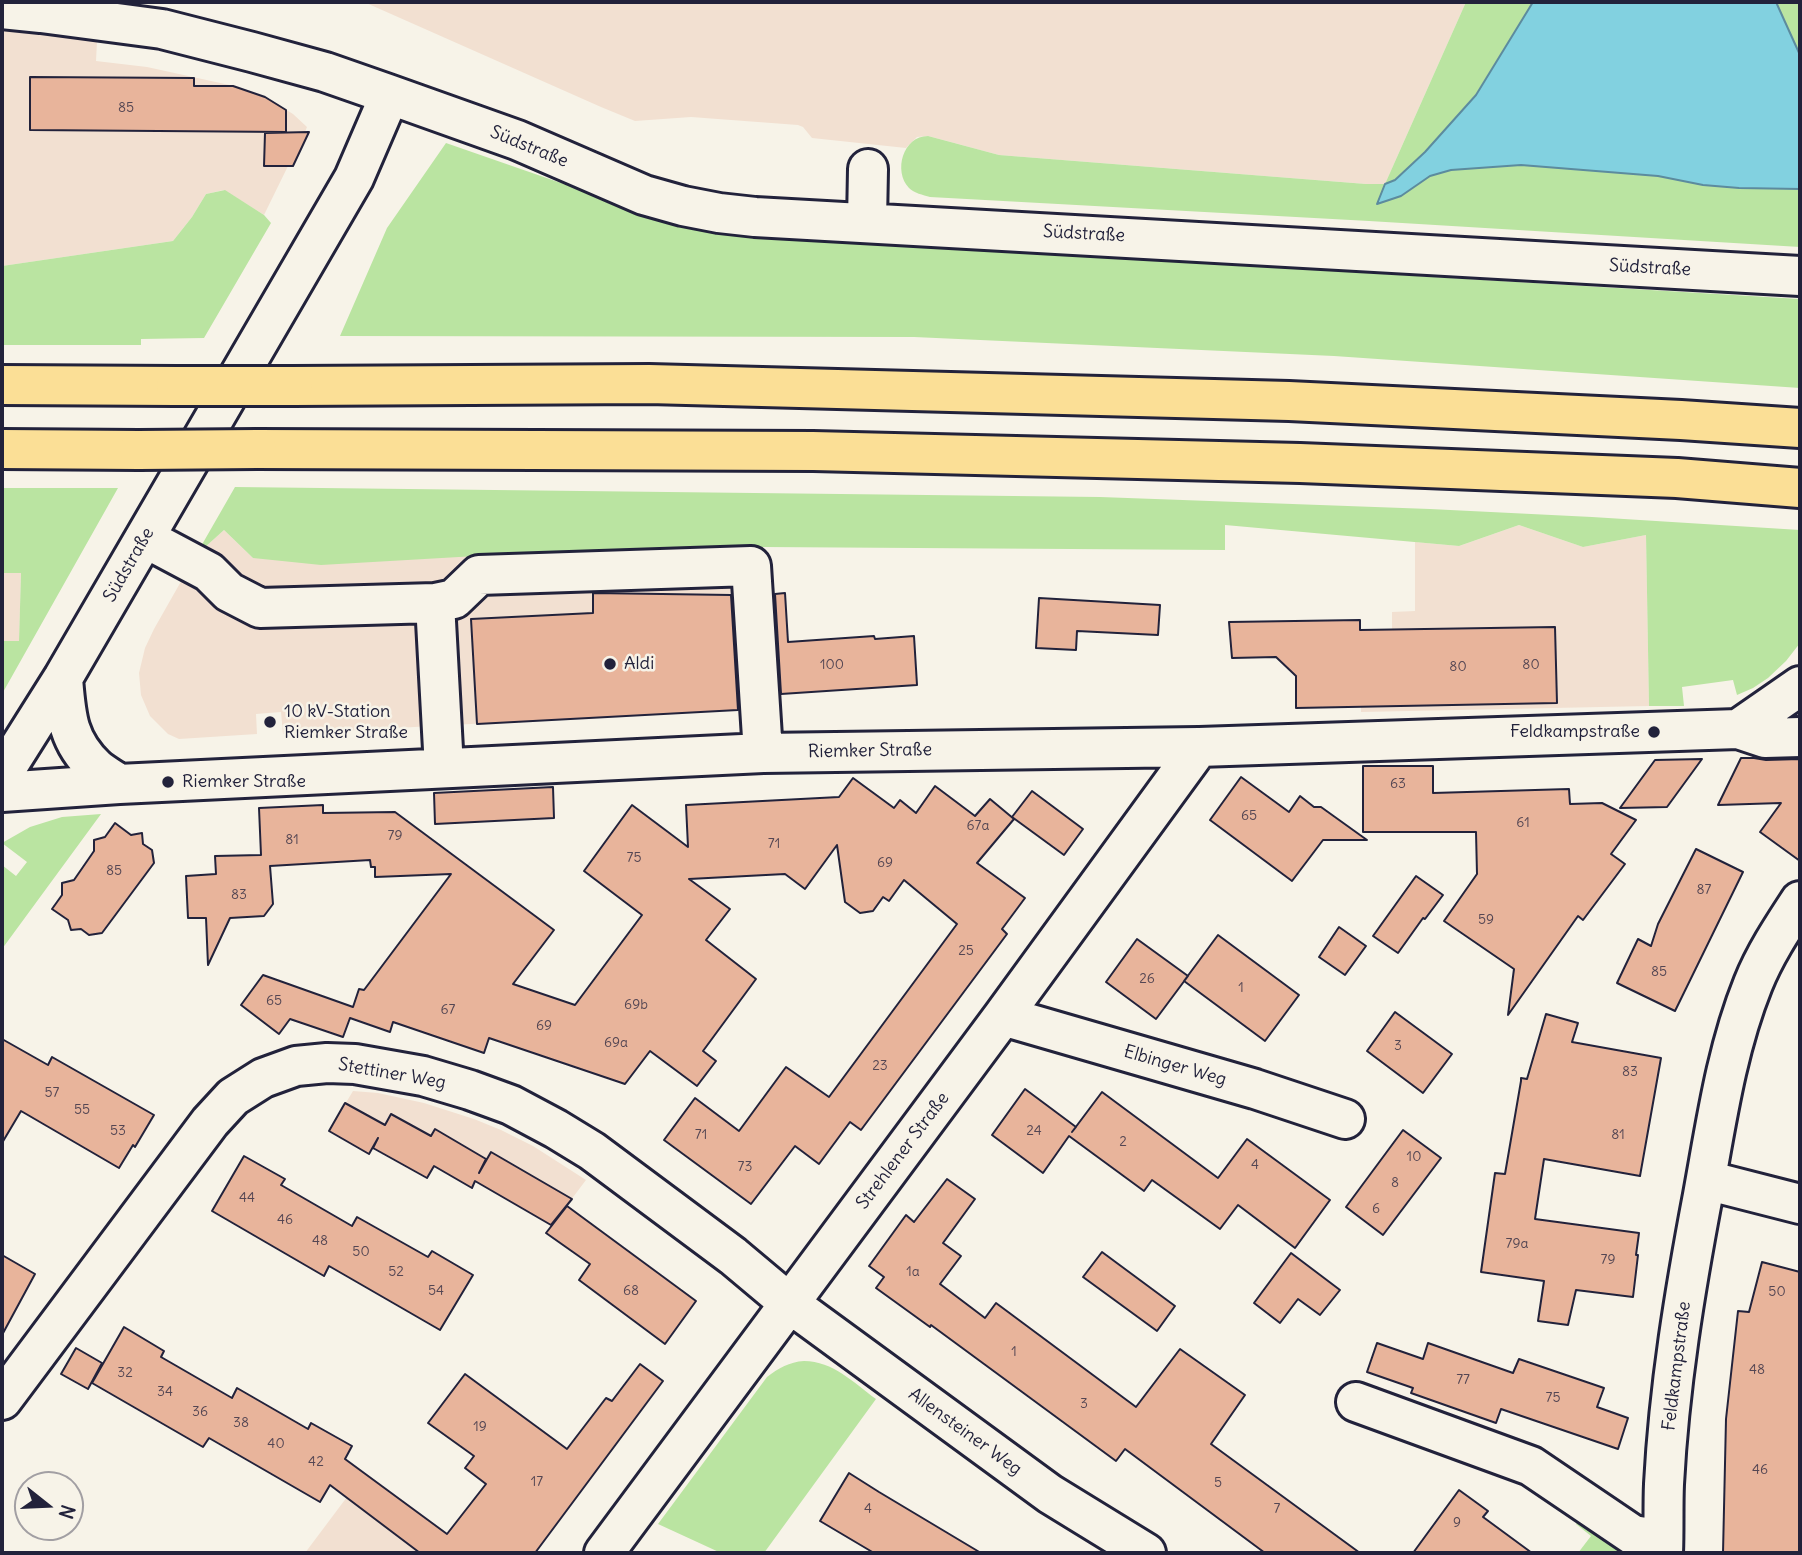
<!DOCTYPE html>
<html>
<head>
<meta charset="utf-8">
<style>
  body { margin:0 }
  #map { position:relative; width:1802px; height:1555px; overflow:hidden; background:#f7f3e8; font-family:Delius,sans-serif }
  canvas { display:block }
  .frame { position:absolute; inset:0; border:4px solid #22223b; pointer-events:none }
  .north { position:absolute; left:14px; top:1471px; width:70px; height:70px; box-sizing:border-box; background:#f7f3e8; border:2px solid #a29fa3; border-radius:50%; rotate:108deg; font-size:19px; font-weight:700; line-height:28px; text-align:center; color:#22223b }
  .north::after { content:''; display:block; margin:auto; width:24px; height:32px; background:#22223b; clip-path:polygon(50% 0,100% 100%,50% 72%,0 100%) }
</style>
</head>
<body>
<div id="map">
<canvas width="1802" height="1555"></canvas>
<div class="frame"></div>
<div class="north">N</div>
</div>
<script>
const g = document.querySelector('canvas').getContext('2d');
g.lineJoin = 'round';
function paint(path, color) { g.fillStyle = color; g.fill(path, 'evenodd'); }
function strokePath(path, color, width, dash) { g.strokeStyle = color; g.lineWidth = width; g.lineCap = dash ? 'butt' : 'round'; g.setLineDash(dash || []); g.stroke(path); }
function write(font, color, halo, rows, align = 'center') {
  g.font = font + ' Delius,sans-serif'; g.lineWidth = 5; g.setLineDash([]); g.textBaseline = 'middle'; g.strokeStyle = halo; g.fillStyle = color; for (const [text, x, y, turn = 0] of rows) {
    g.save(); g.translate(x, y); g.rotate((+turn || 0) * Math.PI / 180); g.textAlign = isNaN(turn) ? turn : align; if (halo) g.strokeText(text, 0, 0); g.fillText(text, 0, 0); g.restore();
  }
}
paint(new Path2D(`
  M2 2H99L96 61 147 67 234 86 265 97 293 114 307 127 305 132H309L293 166H288L264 215 224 190 206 194 192 217 173 241 2 266Z
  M364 2H1466L1385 184H1366L999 155 928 136 917 137 906 148 812 138 803 127 798 125 691 117 635 121 601 107Z
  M1519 525 1583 547 1646 535 1649 706 1361 712 1360 630H1392V612L1415 611V542L1459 546Z
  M224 530 253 558 763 547 772 708 283 734 281 712 256 714 257 734 179 739 168 734 150 716 141 695 139 673 145 648 154 629 200 548 203 549Z
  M2 573H21L19 642 2 641Z
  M353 1091 378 1093 424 1103 474 1119 501 1130 533 1146 586 1180 552 1225 476 1181 472 1188 419 1158 376 1142 369 1154 329 1131Z
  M365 1473 473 1553H305Z`), '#f2e0d1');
paint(new Path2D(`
  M1466 2H1533L1476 94 1425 152 1394 180H1422L1430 176 1451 170 1521 165 1658 176 1703 185 1739 188 1800 189V247L1369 221 930 197C923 195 914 193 909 188 893 171 903 136 928 136L999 155 1366 184H1385Z
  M1776 2H1800V55Z
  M446 143 653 215 768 237 1800 299V388L1334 356 914 337 340 336 387 228Z
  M225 190 264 215 271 223 204 338 141 339V345H2V266L173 241 192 217 206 194Z
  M235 487 1100 497 1430 509 1592 517 1800 530V643L1786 661 1768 678 1753 688 1737 695 1733 680 1682 687 1684 706H1649L1646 535 1583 547 1519 525 1459 546 1225 525V550L763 547 528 553 321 565 253 558 224 530 203 549 200 548Z
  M2 488H118L2 694V641H19L21 573H2Z
  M101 814 2 949V865L16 876 27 862 2 843 30 827 62 817Z
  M804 1361C833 1361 854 1383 876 1399L764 1553H721L658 1524 767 1377C779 1368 789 1362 804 1361Z
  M1580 1518 1628 1553H1578L1591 1536 1576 1524Z`), '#bae4a1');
const water = new Path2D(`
  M1533 2H1776L1800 55V189L1739 188 1703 185 1658 176 1521 165 1451 170 1430 176 1401 196 1377 204 1385 184 1395 180 1425 152 1476 95Z`);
paint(water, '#82d1e0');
strokePath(water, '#5c8b9e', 2);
const building = new Path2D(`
  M30 77 194 78V86H233L265 97 286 110V132L30 130Z
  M309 132 293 166H264L265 133Z
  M593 593 731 595 738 710 477 724 471 619 593 613Z
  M785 593 788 642 874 636 875 639 914 636 917 685 781 694 775 594Z
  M1039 598 1160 605 1158 635 1077 631 1076 650 1036 648Z
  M1360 620V630L1555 627 1557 703 1296 708V676L1276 657 1232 658 1229 622Z
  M1741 758H1754L1766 760 1800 759V861L1760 832 1781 803 1718 805Z
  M1702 759 1667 807 1620 808 1655 760Z
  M1363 766H1433V793L1569 789 1570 804 1602 803 1636 820 1611 854 1625 864 1583 920 1578 916 1508 1015 1514 969 1444 921 1477 874 1476 832H1363Z
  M1241 777 1289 812 1300 796 1314 807H1321L1367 840H1323L1292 881 1210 820Z
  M853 778 894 808 900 800 916 813 935 786 975 816 990 799 1014 819 977 863 1025 898 1002 929 1007 934 861 1130 850 1122 819 1164 795 1146 751 1204 664 1140 695 1098 739 1131 786 1067 829 1097 957 924 904 880 889 901 883 897 873 911 860 913 845 902 837 845 805 889 785 874 689 879 730 909 706 940 756 979 703 1051 716 1061 697 1086 650 1051 625 1084 489 1038 484 1053 393 1022 390 1032 350 1018 343 1037 290 1019 279 1034 241 1005 263 975 353 1007 359 989 364 990 451 874 375 877V867H371L370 860 270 866 273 904 264 916 230 918 208 965 206 918H188L186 876 216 874 215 856 261 855 259 808 323 805V813L395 812 554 930 513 984 575 1005 642 915 584 871 632 805 688 847 686 805 839 797Z
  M553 787 554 818 435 824 434 793Z
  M1032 791 1083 829 1064 855 1012 817Z
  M115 823 131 835 142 833 143 844 152 850 154 863 102 933 89 935 81 929 71 930 68 920 52 909 62 895V883L74 880 94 851V840L105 837Z
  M1696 849 1743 872 1675 1011 1617 983 1638 939 1651 946 1658 924Z
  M1416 876 1443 895 1425 919 1423 918 1398 953 1373 936Z
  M1339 927 1366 946 1345 975 1319 957Z
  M1218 935 1299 995 1265 1041 1184 981Z
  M1137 939 1188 976 1156 1019 1106 982Z
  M1395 1012 1452 1054 1423 1093 1367 1051Z
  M1546 1014 1578 1023 1572 1042 1661 1058 1640 1176 1544 1159 1535 1219 1639 1233 1636 1255H1638L1633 1297 1576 1290 1568 1325 1538 1321 1544 1281 1481 1272 1495 1173 1505 1174 1521 1081V1078L1527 1079Z
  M2 1039 48 1065 52 1057 154 1115 135 1147 133 1145 119 1168 21 1111 2 1143Z
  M1025 1089 1076 1127 1072 1132 1102 1092 1218 1178 1247 1139 1330 1200 1295 1248 1238 1205 1220 1229 1152 1180 1144 1191 1069 1136 1043 1173 992 1135Z
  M345 1103 385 1125 391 1114 431 1136 435 1129 486 1159 479 1173 491 1152 572 1199 551 1225 475 1181 472 1188 434 1166 427 1178 373 1148 378 1138 369 1154 329 1131Z
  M1403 1130 1441 1158 1383 1235 1346 1207Z
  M244 1156 285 1179 281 1185 352 1226 357 1217 428 1257 432 1251 473 1275 440 1330 329 1266 324 1276 212 1211Z
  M947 1179 975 1199 943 1243 961 1256 940 1284 985 1318 996 1303 1136 1407 1180 1349 1245 1395 1211 1444 1360 1553H1265L1125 1449 1116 1461 931 1325 930 1327 876 1288 884 1277 869 1266 906 1215 914 1222Z
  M567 1206 696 1301 665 1344 579 1280 590 1264 546 1233Z
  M1102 1252 1175 1306 1157 1331 1083 1277Z
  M1291 1253 1340 1290 1320 1315 1298 1299 1280 1323 1254 1303Z
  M2 1255 35 1274 2 1335Z
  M1762 1262 1800 1272V1553H1723L1726 1419 1738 1311 1749 1312Z
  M124 1327 164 1351 161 1357 232 1398 237 1388 308 1429 311 1423 352 1446 345 1459 447 1534 486 1484 465 1468 474 1456 428 1423 465 1374 567 1449 606 1398 612 1401 640 1364 663 1381 535 1553H420L330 1485 320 1502 209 1438 203 1447 92 1383Z
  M1377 1343 1423 1359 1428 1343 1513 1373 1519 1359 1604 1388 1597 1407 1628 1418 1618 1449 1501 1409 1496 1423 1411 1393 1413 1388 1367 1372Z
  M76 1348 102 1363 88 1389 61 1374Z
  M849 1473 879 1492 981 1553H874L820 1521Z
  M1459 1490 1488 1511 1483 1517 1532 1553H1413Z`);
paint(building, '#e8b49b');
strokePath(building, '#22223b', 2);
const minor = new Path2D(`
  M2 9 41 13 162 29 252 52 325 72 388 94 517 140 644 195 683 206 719 213 755 217C1104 234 1452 258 1800 276
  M867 222 868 169
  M145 538 209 572 229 592 260 608 435 603 444 768
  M435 603 454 599 479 575 751 566 763 753
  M63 678C66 715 67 741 96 768 103 774 112 779 119 784
  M1738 729 1800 686
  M2 775 63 678 354 178 382 113 388 94
  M2 792 119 784 763 753 1199 747 1738 729 1765 738 1800 737
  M1003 1016 1255 1089 1345 1119
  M1706 1180 1800 1204
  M2 1400 210 1122 233 1097 263 1078 296 1066 327 1063 355 1064 423 1076 470 1090 511 1105 556 1129 592 1151 733 1256 789 1303 1050 1494 1146 1553
  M1356 1402 1531 1466 1633 1535 1663 1540
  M604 1553 1003 1016 1199 747
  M1663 1553C1664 1530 1663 1507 1664 1484 1669 1387 1685 1290 1703 1195 1716 1124 1726 1051 1753 984 1765 954 1783 927 1800 901`);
const highway = new Path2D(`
  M2 385 176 386
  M293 386 649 384 1289 401 1681 420 1800 428
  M2 449 139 450
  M257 449 813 451 1300 463 1677 478 1800 488`);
strokePath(minor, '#22223b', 44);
strokePath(highway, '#22223b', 44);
strokePath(minor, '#f7f3e8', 38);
strokePath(highway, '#fbdf96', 38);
const highwayBridge = new Path2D(`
  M176 386H293
  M139 450 257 449`);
strokePath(highwayBridge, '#22223b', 44, []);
strokePath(highwayBridge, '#fbdf96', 38);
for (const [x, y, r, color] of [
  [610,664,7,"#22223b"],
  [270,722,7,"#22223b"],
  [1654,732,7,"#22223b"],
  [168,782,7,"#22223b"]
]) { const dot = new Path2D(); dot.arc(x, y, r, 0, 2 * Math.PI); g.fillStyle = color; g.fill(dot); strokePath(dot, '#f7f3e8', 2.5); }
write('14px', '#544653', null, [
  ["85",126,108],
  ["100",832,665],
  ["80",1531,665],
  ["80",1458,667],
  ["63",1398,784],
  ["65",1249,816],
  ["61",1523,823],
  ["67a",978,826],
  ["79",395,836],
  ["81",292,840],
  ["71",774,844],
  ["75",634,858],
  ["69",885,863],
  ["85",114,871],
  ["87",1704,890],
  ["83",239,895],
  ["59",1486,920],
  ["25",966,951],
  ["85",1659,972],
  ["26",1147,979],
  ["1",1241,988],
  ["65",274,1001],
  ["69b",636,1005],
  ["67",448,1010],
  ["69",544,1026],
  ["69a",616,1043],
  ["3",1398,1046],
  ["23",880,1066],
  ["83",1630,1072],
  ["57",52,1093],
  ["55",82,1110],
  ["53",118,1131],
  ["24",1034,1131],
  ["71",701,1135],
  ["81",1618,1135],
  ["2",1123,1142],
  ["10",1414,1157],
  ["4",1255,1165],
  ["73",745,1167],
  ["8",1395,1183],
  ["44",247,1198],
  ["6",1376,1209],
  ["46",285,1220],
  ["48",320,1241],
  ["79a",1517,1244],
  ["50",361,1252],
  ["79",1608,1260],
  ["52",396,1272],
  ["1a",913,1272],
  ["54",436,1291],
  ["68",631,1291],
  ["50",1777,1292],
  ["1",1014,1352],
  ["48",1757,1370],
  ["32",125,1373],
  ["77",1463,1380],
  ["34",165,1392],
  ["75",1553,1398],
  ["3",1084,1404],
  ["36",200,1412],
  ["38",241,1423],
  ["19",480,1427],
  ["40",276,1444],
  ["42",316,1462],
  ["46",1760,1470],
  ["17",537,1482],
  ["5",1218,1483],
  ["4",868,1509],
  ["7",1277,1509],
  ["9",1457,1523]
]);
write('18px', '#22223b', '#f7f3e8', [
  ["Südstraße",529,147,22],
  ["Südstraße",1084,234,3],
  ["Südstraße",1650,268,3],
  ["Südstraße",129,565,-60],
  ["Riemker Straße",870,751,-1],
  ["Elbinger Weg",1175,1066,16],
  ["Stettiner Weg",392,1074,10],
  ["Strehlener Straße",903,1151,-53],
  ["Feldkampstraße",1677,1366,-83],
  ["Allensteiner Weg",965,1432,36]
]);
write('18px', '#22223b', '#f7f3e8', [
  ["Aldi",624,664],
  ["10 kV-Station",284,712],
  ["Riemker Straße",284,733],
  ["Feldkampstraße",1640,732,"right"],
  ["Riemker Straße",182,782]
], 'left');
</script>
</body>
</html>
